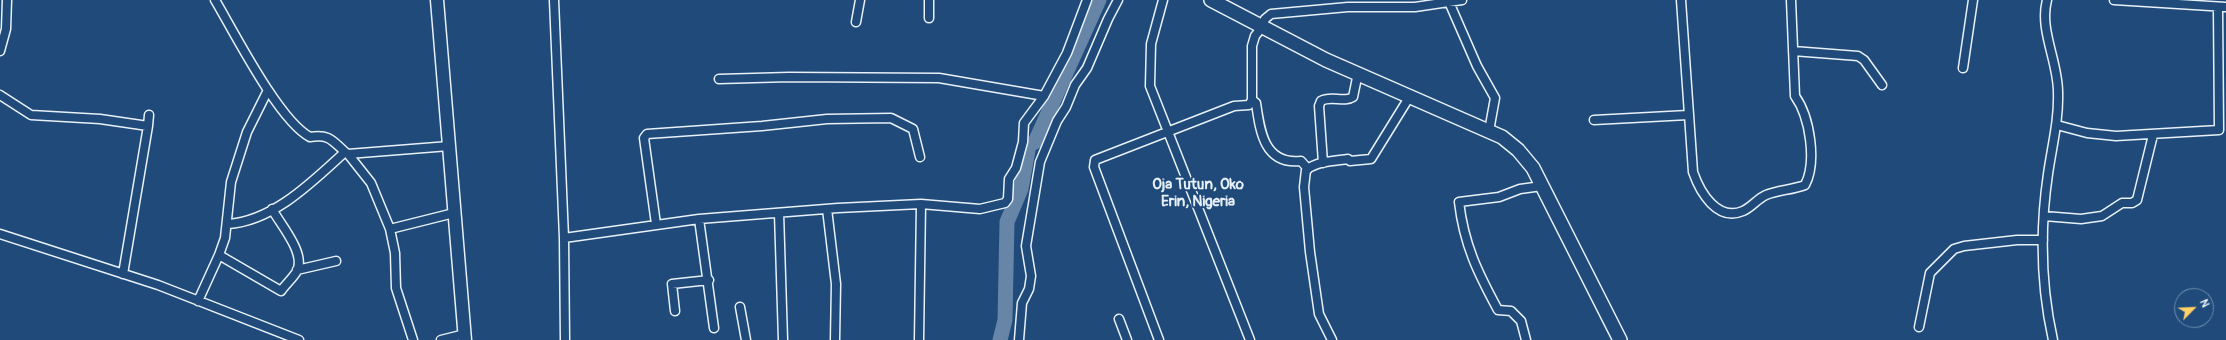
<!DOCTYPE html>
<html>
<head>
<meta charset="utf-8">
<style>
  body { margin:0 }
  #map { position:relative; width:2226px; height:340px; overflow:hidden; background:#1f4a7a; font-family:Pangolin,sans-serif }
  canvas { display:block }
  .north { position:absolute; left:2174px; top:288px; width:40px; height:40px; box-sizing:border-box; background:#1f4a7a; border:1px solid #6f8dac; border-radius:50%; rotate:66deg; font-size:11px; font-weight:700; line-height:16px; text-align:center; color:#e8f1f8 }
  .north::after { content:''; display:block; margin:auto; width:14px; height:18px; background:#ffd166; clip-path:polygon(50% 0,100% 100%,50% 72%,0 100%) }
</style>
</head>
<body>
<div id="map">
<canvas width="2226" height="340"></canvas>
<div class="north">N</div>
</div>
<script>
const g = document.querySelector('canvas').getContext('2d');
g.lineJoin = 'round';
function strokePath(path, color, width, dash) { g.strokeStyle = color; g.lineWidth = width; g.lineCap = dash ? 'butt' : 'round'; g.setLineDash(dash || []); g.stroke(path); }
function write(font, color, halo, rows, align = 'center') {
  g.font = font + ' Pangolin,sans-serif'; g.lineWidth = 4; g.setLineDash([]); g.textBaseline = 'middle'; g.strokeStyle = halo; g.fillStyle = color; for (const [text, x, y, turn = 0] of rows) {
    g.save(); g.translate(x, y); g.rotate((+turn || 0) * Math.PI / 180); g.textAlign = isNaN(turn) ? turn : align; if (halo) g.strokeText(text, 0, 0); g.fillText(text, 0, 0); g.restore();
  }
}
strokePath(new Path2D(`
  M1000 340 1005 320 1007 222 1021 189 1029 145 1035 142 1099 0`), '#6685a7', 15);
const street = new Path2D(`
  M215 0C234 32 279 121 310 137 329 134 332 140 345 152
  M554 0 564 238 565 340
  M1163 0 1151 44 1150 86 1250 340
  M1681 0 1693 172C1700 192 1717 222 1743 211 1752 207 1757 199 1766 195 1778 190 1792 190 1805 185 1817 162 1810 117 1795 96L1791 0
  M2047 0C2039 30 2058 61 2058 92 2059 120 2052 146 2048 174 2040 228 2041 286 2053 340
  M2114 0 2226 7
  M1449 2 1477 66 1495 98 1489 131
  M929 18V0
  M856 22 860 0
  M0 51 6 29 7 0
  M1793 51 1858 56 1864 60 1882 85
  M1963 68 1973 0
  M719 79 789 77 939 78 1044 96
  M0 95 31 115 100 119 148 126 149 115
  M1252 100 1256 103C1260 131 1264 165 1301 161L1308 169
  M1594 120 1688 115
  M2057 125 2087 133 2116 136 2219 130 2218 8
  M348 154 371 183 390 229 395 253 396 288 413 340
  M1323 163 1319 106 1321 101C1331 95 1344 103 1353 97L1358 73
  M827 209 836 284 835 340
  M779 213 783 340
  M2044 216 2081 219 2102 216 2122 203H2132L2137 200 2153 135
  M699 219 714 328
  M228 224C274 221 313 181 345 152L348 154 449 146
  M656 224 644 138 647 134 762 126 827 119 891 118 913 129 920 157
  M390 229 454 213
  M0 234 158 285 299 340
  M564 238 699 219 838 208 921 204 980 209 1005 203 1008 199 1009 179 1016 168 1023 142 1024 123 1044 96 1067 53 1087 0
  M219 255 281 291C286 284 293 278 297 271 306 253 280 224 272 209
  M297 270 336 261
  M123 274 148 126
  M198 301 219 255 225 238 231 182 247 132 268 90
  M740 307 746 340
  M675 311 672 284 709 280
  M1119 319 1127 340
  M1919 327 1930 273 1954 249 1964 246 2017 240H2043
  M441 340 465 334
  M919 340 921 204
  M1019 340 1022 303 1029 289 1031 276 1026 246 1040 162 1057 121 1066 107 1075 85 1087 68 1108 19 1118 0
  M1159 340 1094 167 1095 160 1234 106 1249 105 1252 100V46L1255 36 1262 27 1265 19 1271 14 1348 7H1415L1462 0
  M1332 340 1319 314 1310 252 1304 187 1306 170C1318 161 1333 161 1348 159L1350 161 1371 159 1410 96
  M1526 340 1521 321 1511 311 1498 310C1478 273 1464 245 1459 202L1499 197 1520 189 1542 186`);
const secondary = new Path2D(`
  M437 0 465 340`);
const primary = new Path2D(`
  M1211 0 1326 60 1502 137 1518 150 1533 168 1620 340`);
strokePath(street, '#e8f1f8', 11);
strokePath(secondary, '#e8f1f8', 15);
strokePath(primary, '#e8f1f8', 16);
strokePath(street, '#1f4a7a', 8);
strokePath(secondary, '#1f4a7a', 12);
strokePath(primary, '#1f4a7a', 13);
write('bold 15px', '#e8f1f8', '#1f4a7a', [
  ["Oja Tutun, Oko",1198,185],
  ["Erin, Nigeria",1198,202]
]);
</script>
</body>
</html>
